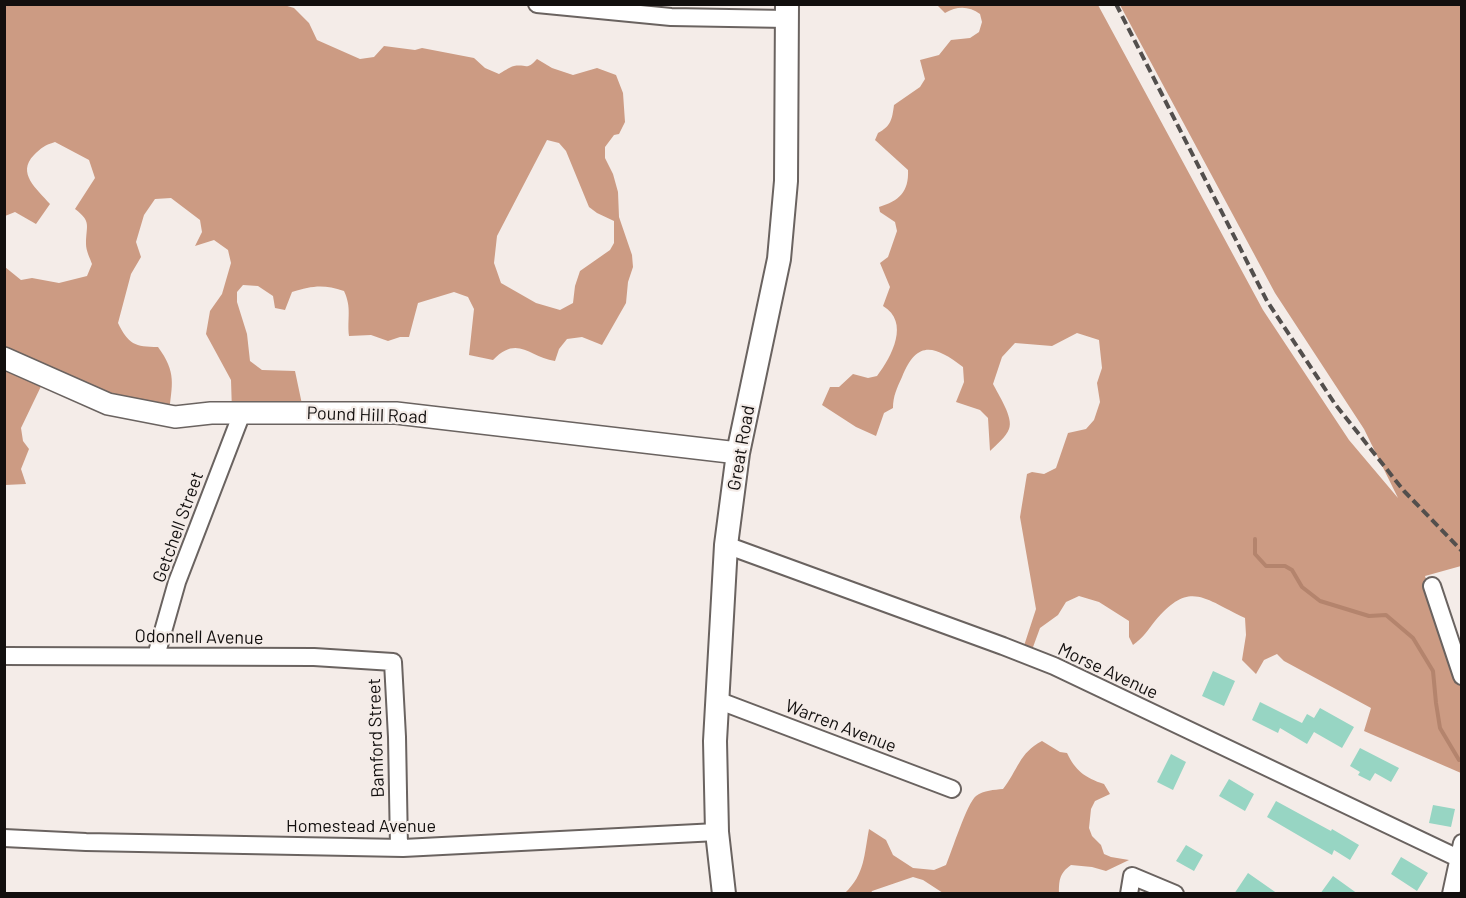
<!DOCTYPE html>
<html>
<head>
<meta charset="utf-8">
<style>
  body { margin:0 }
  #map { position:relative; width:1466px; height:898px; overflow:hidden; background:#f4ece8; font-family:Barlow,sans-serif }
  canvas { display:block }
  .frame { position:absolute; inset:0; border:6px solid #120f0e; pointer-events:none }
</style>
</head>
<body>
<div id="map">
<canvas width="1466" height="898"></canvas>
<div class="frame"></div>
</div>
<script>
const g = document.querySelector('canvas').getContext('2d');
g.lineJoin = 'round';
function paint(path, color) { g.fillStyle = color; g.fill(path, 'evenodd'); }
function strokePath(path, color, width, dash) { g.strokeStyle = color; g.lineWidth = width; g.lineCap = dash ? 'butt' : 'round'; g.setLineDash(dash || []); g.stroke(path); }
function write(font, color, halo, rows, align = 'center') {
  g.font = font + ' Barlow,sans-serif'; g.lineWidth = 4.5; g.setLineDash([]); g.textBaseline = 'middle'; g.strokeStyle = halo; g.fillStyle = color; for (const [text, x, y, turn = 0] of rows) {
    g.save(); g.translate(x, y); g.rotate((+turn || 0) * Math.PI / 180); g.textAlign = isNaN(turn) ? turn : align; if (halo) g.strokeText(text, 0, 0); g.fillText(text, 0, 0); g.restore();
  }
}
paint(new Path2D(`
  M5 5H284L294 8 309 23 317 40 360 59 374 57 384 46 415 50 422 48 474 58 485 68 499 74C503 72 509 67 514 66 527 64 526 71 537 59L552 68 573 75 597 68 616 75 623 93 625 122 619 134 614 135 605 147V158L613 174 618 192 619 217 632 255 633 267 628 282 626 303 602 345 582 337 567 339 559 349 555 361C530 358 518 334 493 360L469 355 474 309 468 297 454 292 418 303 409 337H400L388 341 371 335 349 336C347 318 352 308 344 291 323 284 312 286 292 292L285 310 275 308 273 296 258 286 243 285 237 292V302L247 334 250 361 262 370 295 371 303 409 232 412 231 380 206 334 210 311 222 294 231 263 228 250 214 240 195 246 202 232 200 220 171 198 155 199 144 215 136 242 141 257 131 274 118 323C128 344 135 347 158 347 177 373 172 384 169 413L45 378 21 428 23 441 29 449 21 469 26 484 5 485V267L21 280 32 278 59 283 87 276 92 264C90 258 86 251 86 244 86 225 92 222 75 209L95 178 89 160 55 142C45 145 41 148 34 155 16 173 37 189 50 204L36 224 15 212 5 216ZM547 140 559 143 566 151 589 207 597 213 614 221V243L610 250 580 271 575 286 573 303 560 310 536 303 501 283 494 263 497 236Z
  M937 5H1098L1263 310 1349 440 1398 498 1364 429 1275 293 1120 5H1461V566L1425 576 1461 686V773L1364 731 1371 708 1284 661 1277 654 1264 660 1256 674 1242 660 1246 635 1245 618C1204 599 1190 579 1155 621 1148 630 1143 638 1133 645L1129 637V621L1099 602 1079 596 1066 602 1058 615 1040 628 1029 658 1021 655 1036 609 1020 517 1027 474 1032 472 1044 474 1056 468 1068 433 1086 429 1094 420 1100 402 1097 383 1102 368 1099 340 1077 333 1052 346 1015 343 1002 357 993 384C998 394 1014 418 1009 429 1006 437 996 445 990 451L988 418 980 410 956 402 964 382 963 367C934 345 917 340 902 377 897 388 893 396 893 408L884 413 876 436 856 427 822 405 830 387H839L853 374 868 378 877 376C892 356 910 322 883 306L890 287 880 263 888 257 897 231 895 222 880 212 879 207C899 201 909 192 908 170L875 140 878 133C891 126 892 120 894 105L920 87 925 79 920 60 939 55 951 40 970 38 979 32 982 22 980 14C969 6 957 6 945 13Z
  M1042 741 1060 752 1067 753C1075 770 1085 778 1104 784L1110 794 1095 801 1091 809 1089 828 1092 836 1101 845 1104 854 1111 857 1129 860 1106 871 1092 867 1071 865C1060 873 1059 879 1059 893H943L923 880 913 877 872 891 871 893H845C865 874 864 855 869 829L886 840 893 855 913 868 934 870 946 865C952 851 967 803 976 796 984 790 994 790 1003 789 1018 770 1019 753 1042 741Z`), '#cc9b83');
strokePath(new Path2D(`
  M1255 539V554L1266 566H1285L1292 570 1302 587 1320 601 1369 616 1386 615 1413 638 1433 671 1436 703 1440 728 1459 760`), '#b4846d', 4);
paint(new Path2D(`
  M1213 671 1235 681 1224 706 1202 696Z
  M1260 702 1302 723 1307 714 1314 718 1320 708 1354 727 1342 748 1314 732 1307 744 1280 728 1278 733 1252 720Z
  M1360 748 1399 768 1391 782 1375 773 1370 781 1358 775 1360 772 1350 766Z
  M1171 754 1186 762 1173 790 1157 782Z
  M1229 779 1254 794 1245 811 1219 796Z
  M1276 801 1331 831 1332 829 1359 845 1350 860 1334 850 1332 855 1267 817Z
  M1433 805 1455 809 1451 827 1429 823Z
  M1186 845 1203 855 1194 871 1176 861Z
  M1401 857 1428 873 1417 891 1391 874Z
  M1248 873 1278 894H1234Z
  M1333 876 1358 894H1320Z`), '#97d5c3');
const minor = new Path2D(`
  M537 4 671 17 787 19
  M726 545 1003 646 1054 666 1462 860
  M1432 586 1462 676
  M4 656 314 657 393 662 397 737 399 847
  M156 656 177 582 242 413
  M717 700 952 789
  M4 838 86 842 403 848 717 832
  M1129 894 1132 876 1175 894
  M1451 894 1462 843`);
const tertiary = new Path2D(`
  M4 358 108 404 175 417 211 413H396L738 453`);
const secondary = new Path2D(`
  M724 894 717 832 715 741 726 545 738 453 779 259 786 181 787 4`);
strokePath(minor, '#6a6360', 20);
strokePath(tertiary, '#6a6360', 24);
strokePath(secondary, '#6a6360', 26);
strokePath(minor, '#fff', 16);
strokePath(tertiary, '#fff', 21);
strokePath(secondary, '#fff', 22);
strokePath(new Path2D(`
  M1116 4 1267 301 1335 404 1404 491 1462 551`), '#534f4d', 4, [9, 4.5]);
write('18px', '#120f0e', '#f4ece8', [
  ["Pound Hill Road",367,415,2],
  ["Great Road",741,448,-80],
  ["Getchell Street",178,527,-70],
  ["Odonnell Avenue",199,637,1],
  ["Morse Avenue",1108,671,25],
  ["Warren Avenue",841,726,21],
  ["Bamford Street",376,738,-92],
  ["Homestead Avenue",361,826]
]);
</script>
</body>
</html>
